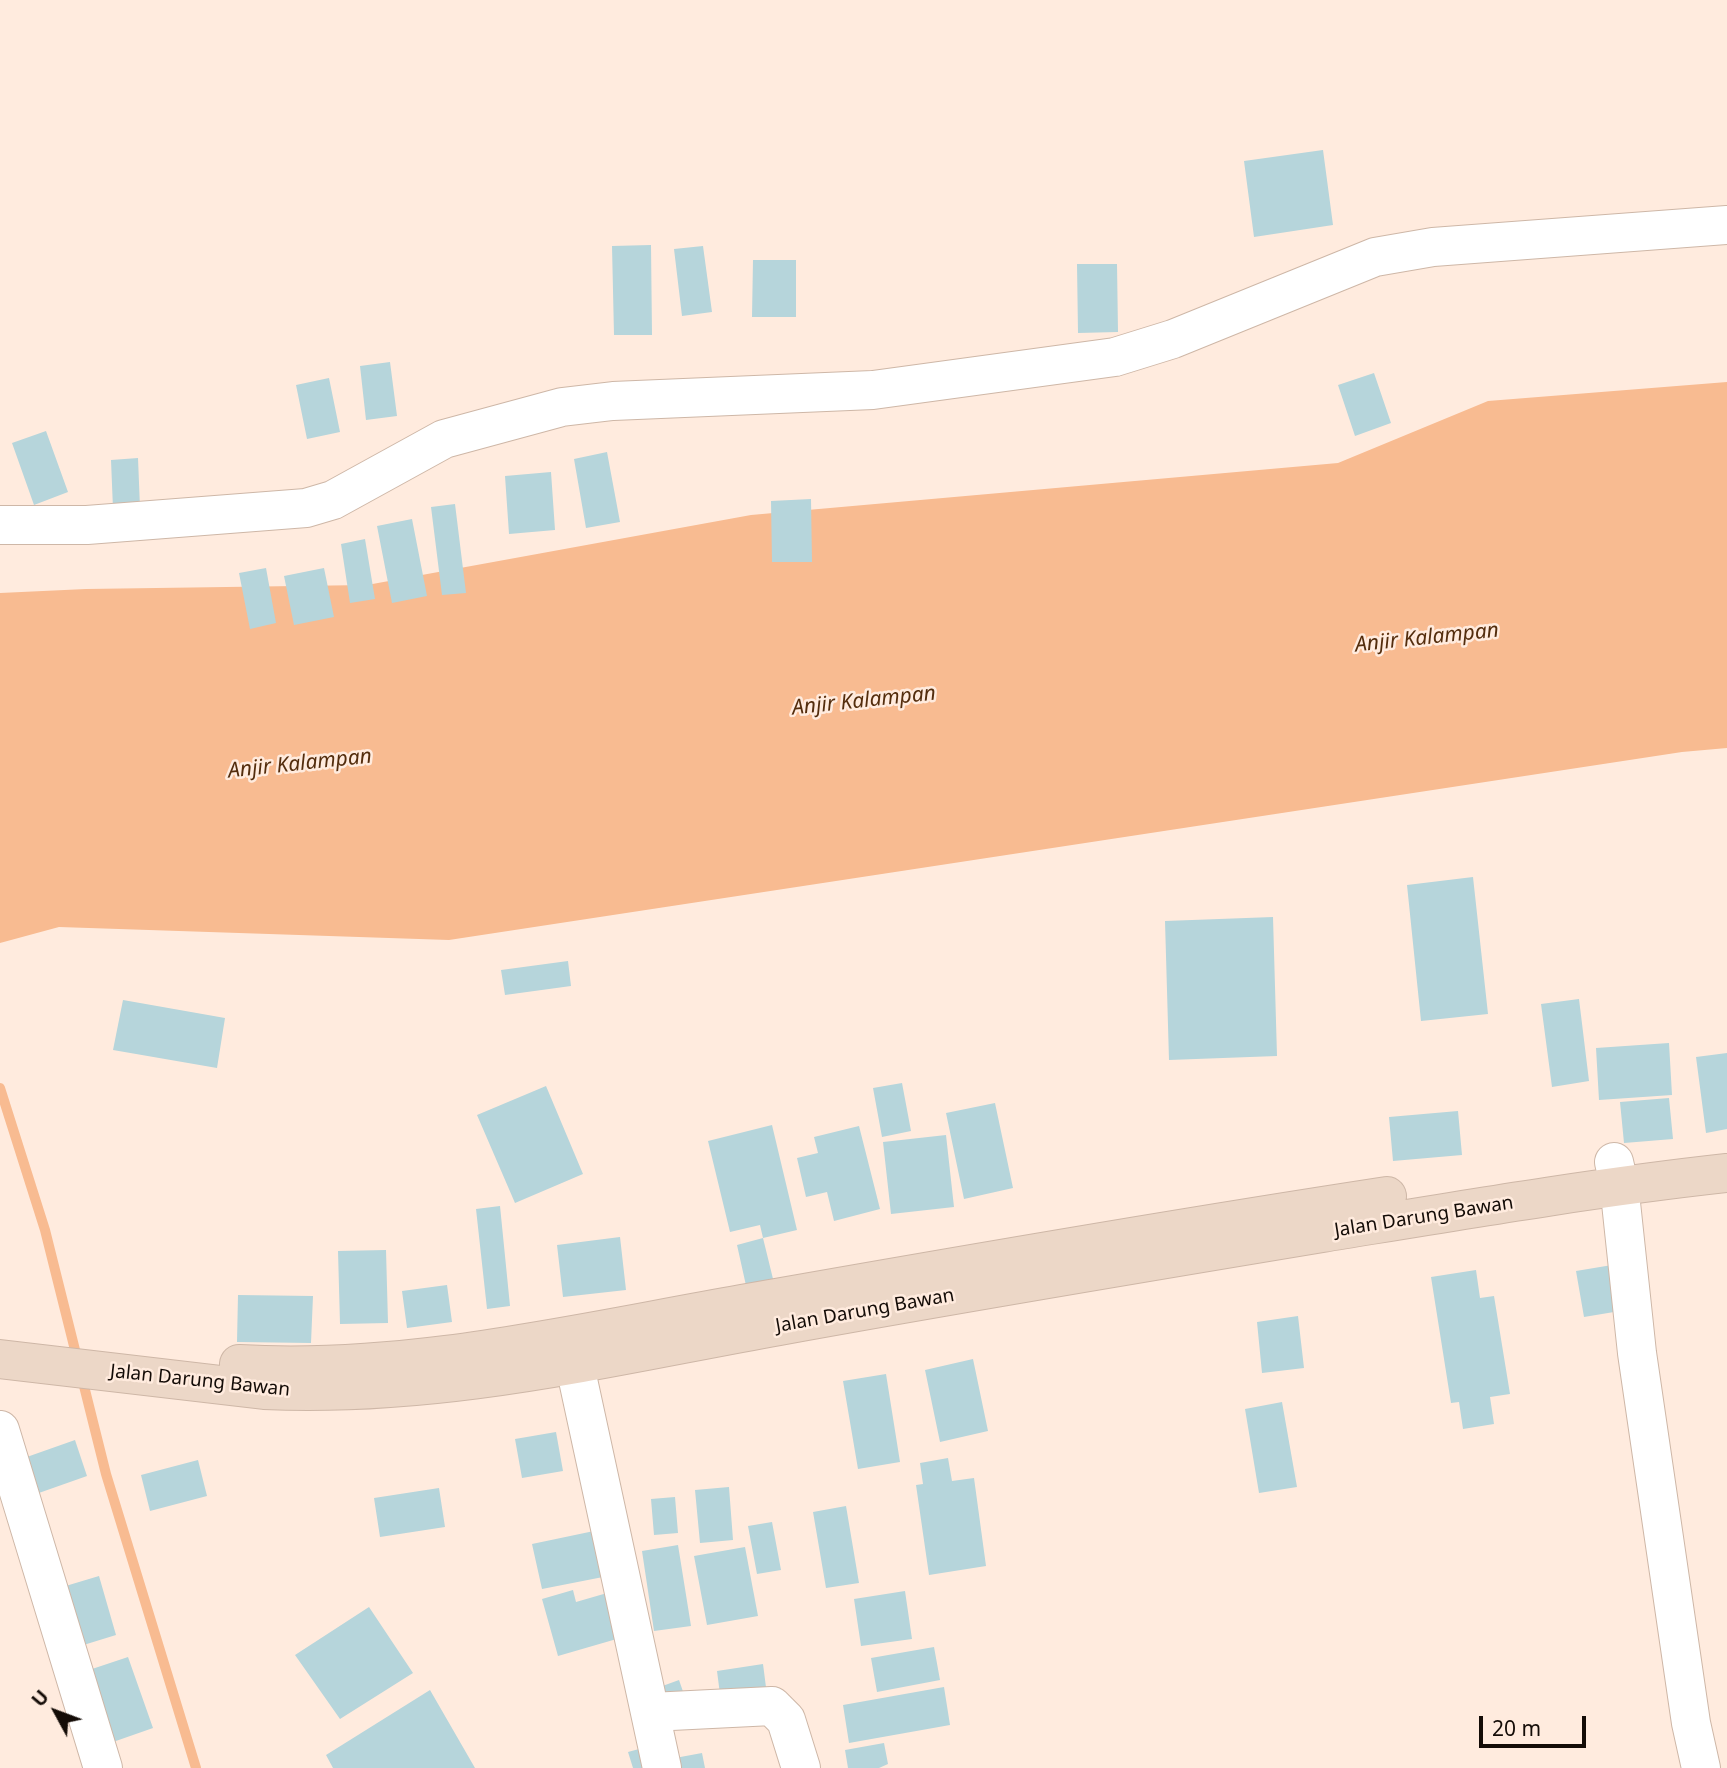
<!DOCTYPE html>
<html>
<head>
<meta charset="utf-8">
<style>
  body { margin:0 }
  #map { position:relative; width:1727px; height:1768px; overflow:hidden; background:#ffebde; font-family:"Noto Sans",sans-serif }
  canvas { display:block }
  .north { position:absolute; left:21px; top:1677px; width:70px; height:70px; -webkit-text-stroke:5px #ffebde; paint-order:stroke; rotate:311deg; font-size:19px; font-weight:700; line-height:28px; text-align:center; color:#140c07 }
  .north::after { content:''; display:block; margin:auto; width:24px; height:32px; background:#140c07; clip-path:polygon(50% 0,100% 100%,50% 72%,0 100%) }
  .scale { position:absolute; left:1479px; top:1716px; width:107px; height:32px; box-sizing:border-box; border:4px solid #140c07; border-top:0; padding-left:9px; font-size:21px; line-height:24px; white-space:nowrap; color:#140c07; -webkit-text-stroke:5px #ffebde; paint-order:stroke }
</style>
</head>
<body>
<div id="map">
<canvas width="1727" height="1768"></canvas>
<div class="north">U</div>
<div class="scale">20 m</div>
</div>
<script>
const g = document.querySelector('canvas').getContext('2d');
g.lineJoin = 'round';
function paint(path, color) { g.fillStyle = color; g.fill(path, 'evenodd'); }
function strokePath(path, color, width, dash) { g.strokeStyle = color; g.lineWidth = width; g.lineCap = dash ? 'butt' : 'round'; g.setLineDash(dash || []); g.stroke(path); }
function write(font, color, halo, rows, align = 'center') {
  g.font = font + ' "Noto Sans",sans-serif'; g.lineWidth = 5; g.setLineDash([]); g.textBaseline = 'middle'; g.strokeStyle = halo; g.fillStyle = color; for (const [text, x, y, turn = 0] of rows) {
    g.save(); g.translate(x, y); g.rotate((+turn || 0) * Math.PI / 180); g.textAlign = isNaN(turn) ? turn : align; if (halo) g.strokeText(text, 0, 0); g.fillText(text, 0, 0); g.restore();
  }
}
paint(new Path2D(`
  M1727 382V748L1682 752 449 940 59 927 0 943V593L86 589 367 585 751 515 1338 463 1488 401Z`), '#f8bb91');
strokePath(new Path2D(`
  M0 1088 45 1230 106 1474 196 1768`), '#f8bb91', 10);
paint(new Path2D(`
  M1323 150 1333 225 1254 237 1244 161Z
  M651 245 652 335H614L612 246Z
  M703 246 712 312 682 316 674 249Z
  M753 260H796V317H752Z
  M1077 264H1117L1118 332 1078 333Z
  M390 362 397 416 366 420 360 366Z
  M1374 373 1391 423 1355 436 1338 385Z
  M329 378 340 432 307 439 296 385Z
  M46 431 68 492 34 505 12 443Z
  M607 452 620 522 586 528 574 459Z
  M138 458 140 508 113 509 111 460Z
  M551 472 555 530 509 534 505 476Z
  M811 499 812 562H772L771 501Z
  M455 504 466 593 442 595 431 507Z
  M412 519 427 596 392 603 377 526Z
  M365 539 375 599 350 603 341 544Z
  M266 568 276 623 250 629 239 573Z
  M324 568 334 617 294 625 284 576Z
  M1473 877 1488 1014 1421 1021 1407 885Z
  M1273 917 1277 1056 1169 1060 1165 921Z
  M568 961 571 986 505 995 501 970Z
  M1579 999 1589 1081 1552 1087 1541 1004Z
  M123 1000 225 1018 217 1068 113 1050Z
  M1669 1043 1672 1095 1599 1100 1596 1048Z
  M1727 1053V1129L1706 1133 1696 1057Z
  M902 1083 911 1131 882 1137 873 1088Z
  M546 1086 583 1174 515 1203 477 1115Z
  M1669 1098 1673 1139 1624 1143 1620 1102Z
  M995 1103 1013 1188 964 1199 946 1113Z
  M1458 1111 1462 1155 1393 1161 1389 1117Z
  M772 1125 797 1230 763 1238 760 1225 730 1232 708 1141Z
  M859 1126 880 1209 834 1221 827 1192 806 1197 797 1158 818 1153 814 1137Z
  M946 1135 954 1207 891 1214 883 1142Z
  M500 1206 510 1306 487 1309 476 1209Z
  M620 1237 626 1290 563 1297 557 1245Z
  M763 1238 774 1283 747 1290 737 1245Z
  M386 1250 388 1323 340 1324 338 1251Z
  M1618 1264 1626 1310 1584 1317 1576 1271Z
  M1476 1270 1480 1298 1494 1296 1510 1394 1490 1397 1494 1424 1463 1429 1459 1402 1451 1403 1431 1277Z
  M447 1285 452 1322 407 1328 402 1291Z
  M238 1295 313 1296 311 1343 237 1342Z
  M1298 1316 1304 1368 1262 1373 1257 1322Z
  M973 1359 988 1431 940 1442 925 1370Z
  M886 1374 900 1462 858 1469 843 1381Z
  M1282 1402 1297 1487 1259 1493 1245 1409Z
  M556 1432 563 1471 522 1478 515 1439Z
  M75 1440 87 1476 36 1494 24 1458Z
  M948 1458 952 1481 974 1478 986 1566 929 1575 916 1485 923 1484 920 1463Z
  M198 1460 207 1496 150 1511 141 1475Z
  M729 1487 733 1540 700 1543 695 1490Z
  M439 1488 445 1527 380 1537 374 1498Z
  M675 1497 678 1533 654 1535 651 1499Z
  M846 1506 859 1583 826 1588 813 1512Z
  M772 1522 781 1570 757 1574 748 1526Z
  M594 1531 603 1577 542 1589 532 1544Z
  M678 1545 691 1626 654 1631 642 1551Z
  M745 1547 758 1616 707 1625 694 1556Z
  M99 1576 116 1635 77 1647 59 1588Z
  M573 1590 576 1602 614 1591 627 1636 558 1656 542 1599Z
  M905 1591 912 1639 861 1646 854 1599Z
  M369 1607 413 1673 340 1719 295 1655Z
  M934 1647 940 1680 877 1692 871 1658Z
  M128 1657 153 1728 113 1742 89 1670Z
  M763 1664 767 1695 721 1702 717 1671Z
  M679 1680 687 1703 657 1688Z
  M944 1687 950 1725 849 1743 843 1705Z
  M430 1690 475 1768H333L326 1755Z
  M884 1743 888 1764 879 1768H848L845 1750Z
  M650 1746 656 1768H633L628 1752Z
  M702 1753 705 1768H676L675 1758Z`), '#b6d5db');
const street = new Path2D(`
  M0 525H87L306 508 333 500 444 439 562 407 613 401 873 390 1115 357 1173 339 1375 257 1433 247 1727 225
  M1614 1162 1619 1184 1637 1353 1691 1723 1701 1768
  M575 1366 662 1768
  M0 1430 103 1768
  M651 1712 772 1706 786 1720 801 1768`);
const secondary = new Path2D(`
  M0 1359 264 1390C442 1398 606 1357 779 1326 960 1293 1141 1263 1322 1233 1457 1211 1591 1188 1727 1173
  M239 1364C407 1374 577 1333 742 1304 957 1266 1171 1229 1387 1196`);
strokePath(street, '#ceb7a7', 40);
strokePath(secondary, '#ceb7a7', 40);
strokePath(street, '#fff', 38);
strokePath(secondary, '#ecd7c7', 38);
write('19px', '#140c07', '#ffebde', [
  ["Jalan Darung Bawan",1424,1217,-9],
  ["Jalan Darung Bawan",865,1311,-10],
  ["Jalan Darung Bawan",200,1381,6]
]);
write('italic 21px', '#542d0d', '#ffebde', [
  ["Anjir Kalampan",1427,638,-6],
  ["Anjir Kalampan",864,701,-6],
  ["Anjir Kalampan",300,764,-6]
]);
</script>
</body>
</html>
